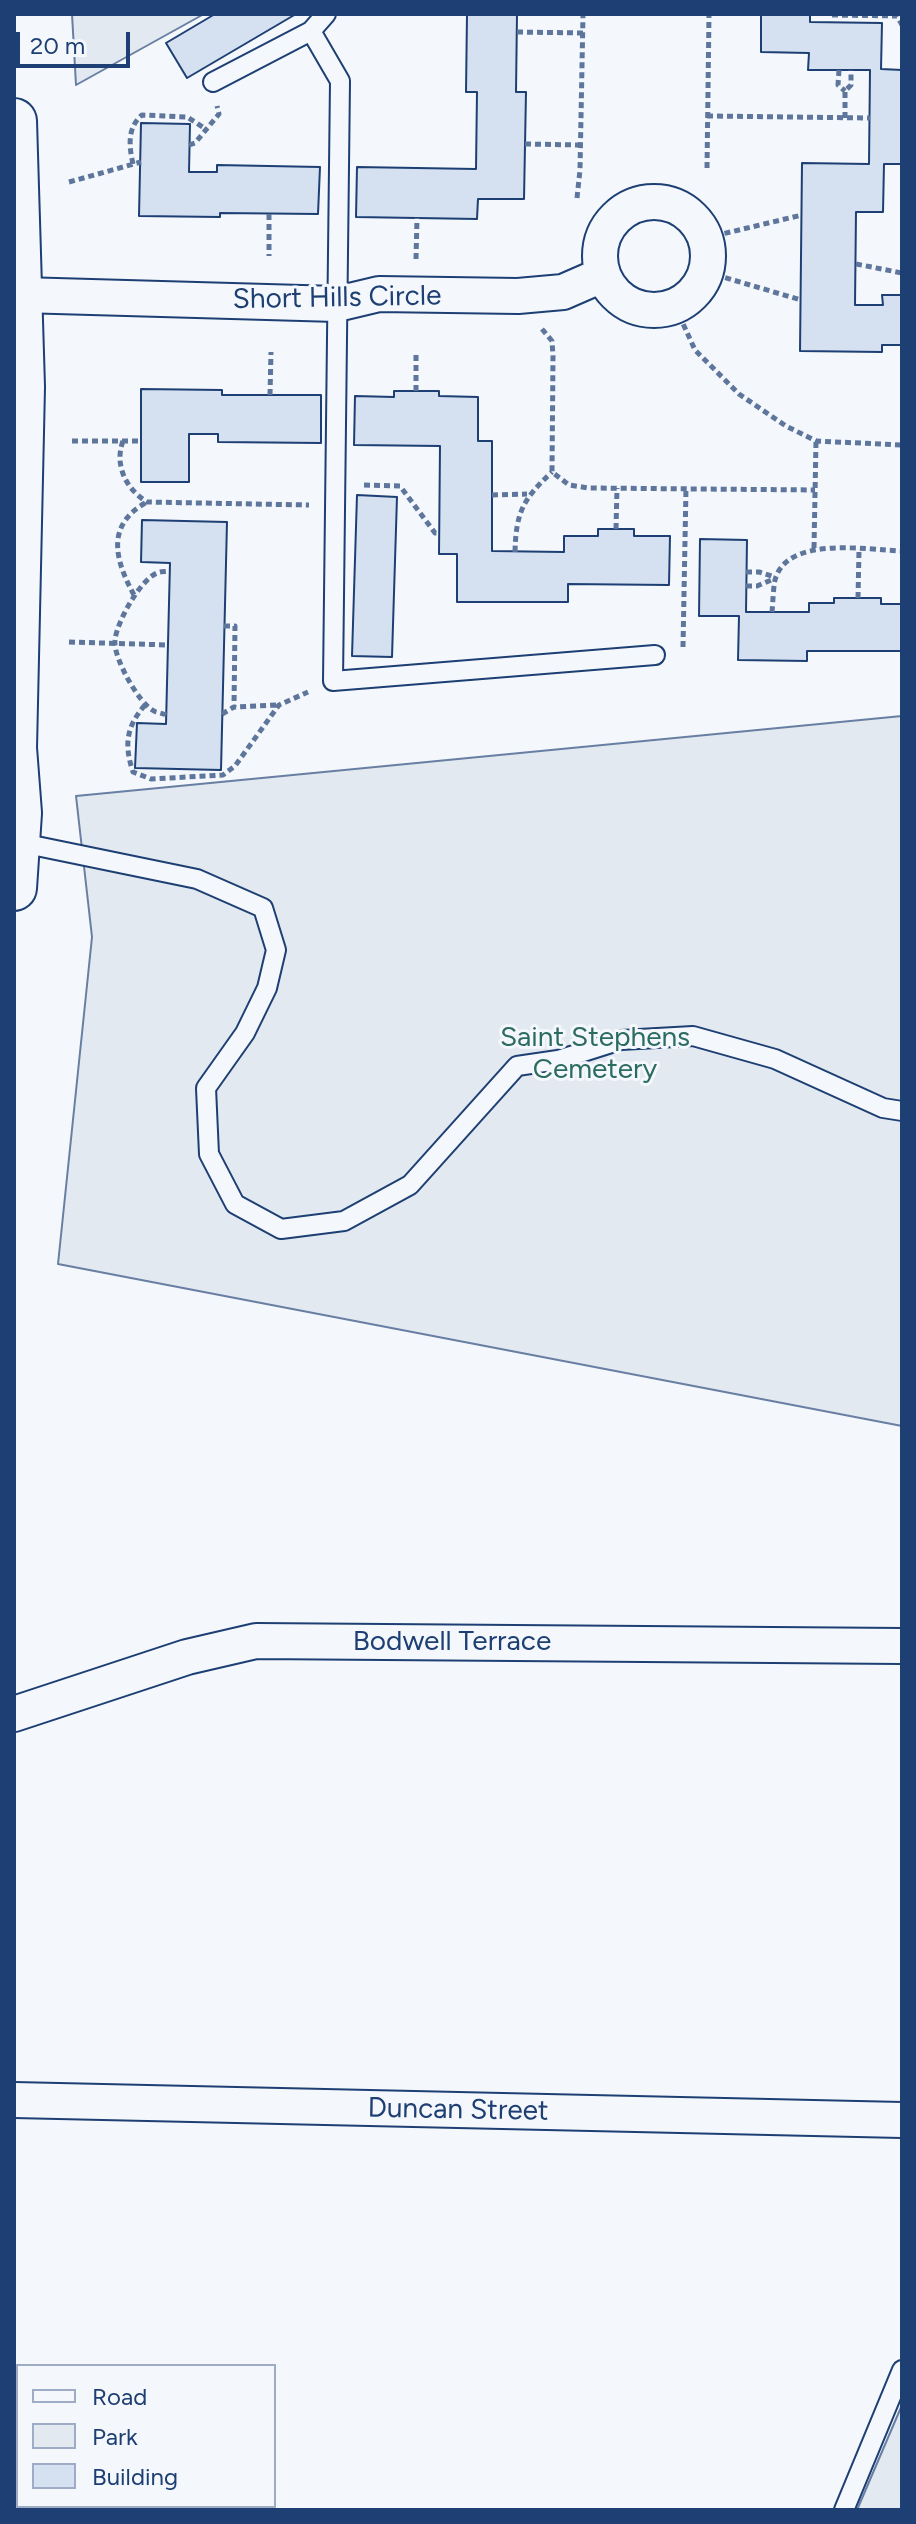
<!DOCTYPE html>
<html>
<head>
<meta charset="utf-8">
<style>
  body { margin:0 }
  #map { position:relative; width:916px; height:2524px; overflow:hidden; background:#f4f7fb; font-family:Figtree,sans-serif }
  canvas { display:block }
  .frame { position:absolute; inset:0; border:16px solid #1d3f73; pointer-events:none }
  .legend { position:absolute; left:16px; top:2364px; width:260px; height:144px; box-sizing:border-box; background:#f4f7fb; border:2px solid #9eadc5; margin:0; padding:10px 14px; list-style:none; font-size:24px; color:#1d3f73 }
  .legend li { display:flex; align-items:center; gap:16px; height:40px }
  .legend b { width:40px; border:2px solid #9eadc5 }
  .scale { position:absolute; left:16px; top:32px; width:114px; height:36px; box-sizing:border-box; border:4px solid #1d3f73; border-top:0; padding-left:10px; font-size:24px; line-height:28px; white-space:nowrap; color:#1d3f73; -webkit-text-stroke:6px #f4f7fb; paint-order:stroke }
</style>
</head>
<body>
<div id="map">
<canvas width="916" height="2524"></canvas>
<div class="frame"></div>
<ul class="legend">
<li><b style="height:10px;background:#f4f7fb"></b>Road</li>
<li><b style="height:22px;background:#e3e9f0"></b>Park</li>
<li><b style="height:22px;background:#d5e0f0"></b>Building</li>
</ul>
<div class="scale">20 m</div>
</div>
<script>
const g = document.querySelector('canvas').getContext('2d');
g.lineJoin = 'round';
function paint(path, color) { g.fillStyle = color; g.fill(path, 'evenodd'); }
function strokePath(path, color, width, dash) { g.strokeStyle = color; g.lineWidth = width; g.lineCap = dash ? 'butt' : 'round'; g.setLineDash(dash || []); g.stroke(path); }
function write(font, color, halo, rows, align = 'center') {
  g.font = font + ' Figtree,sans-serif'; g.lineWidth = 6; g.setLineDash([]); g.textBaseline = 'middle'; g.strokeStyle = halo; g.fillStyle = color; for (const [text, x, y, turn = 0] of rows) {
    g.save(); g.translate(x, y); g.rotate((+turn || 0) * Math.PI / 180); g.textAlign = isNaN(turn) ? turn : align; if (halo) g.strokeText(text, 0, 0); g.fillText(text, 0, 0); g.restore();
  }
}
const green = new Path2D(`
  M72 14H204L76 85Z
  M902 716V1426L58 1264 92 937 76 796Z
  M902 2405V2510H857Z`);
paint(green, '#e3e9f0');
strokePath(green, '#687fa3', 2);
const building = new Path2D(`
  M215 14H296L187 78 166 43Z
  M467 14H517L516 92H526L524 199H478L477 219 356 217 357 167 476 169 477 92H466Z
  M761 14H810V22L882 23 881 69 902 70V164H884L883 212H856L855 305H883L882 295H902V345H882V352L800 351 802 163 869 164 870 70H808L809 53 761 52Z
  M141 123 190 124 189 172H217V165L320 167 318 214 220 213V217L139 216Z
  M141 389 222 390V395H321V443L218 442V434H189V482H141Z
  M394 391H439V396L478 397V441H492V551L564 552V536H598V529H634V536H670L669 585 568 584V602H457V554H439L440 446 354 445 355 396 394 397Z
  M357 495 397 497 392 657 352 656Z
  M142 520 227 522 221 770 135 768 137 723 166 724 170 563 141 562Z
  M700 539 747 540 746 612H809V603H834V598H881V604H902V651H807V661L738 660 739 616H699Z`);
paint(building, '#d5e0f0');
strokePath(building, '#1d3f73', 2);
const service = new Path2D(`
  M311 31 340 81 333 681 655 655
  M213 82 311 31 326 14
  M17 842 197 879 263 908 276 950 267 988 245 1033 206 1088 209 1154 235 1204 281 1229 344 1221 410 1185 517 1066 558 1060 621 1040 693 1036 775 1059 883 1108 902 1111
  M844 2510 902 2370`);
const minor = new Path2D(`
  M600 256a54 54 0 1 1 108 0a54 54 0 1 1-108 0Z
  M21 295 337 304 379 294 518 296 563 292 602 275
  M14 1714 187 1657 256 1641 902 1646
  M14 2100 902 2120`);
const primary = new Path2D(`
  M14 121 22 387 14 748 19 813 14 888`);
strokePath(service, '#1d3f73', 22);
strokePath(minor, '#1d3f73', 38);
strokePath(primary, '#1d3f73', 48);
strokePath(new Path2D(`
  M832 15 897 16 902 25
  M517 32 583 33
  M839 70 838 85 845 91
  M707 116 870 118
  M845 118V91L851 85V70
  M525 144 581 145
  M189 145 195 143 219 114 217 106
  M133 164C129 146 127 128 142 115L187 117 206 129
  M707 168 709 14
  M69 182 141 162
  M577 198 580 170 583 14
  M269 214V256
  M705 238 802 215
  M416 259 417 218
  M856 264 902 273
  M706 272 801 300
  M675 306 695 350 739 394 786 426 816 441 902 445
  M542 329 552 341 553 356 552 472 569 485 589 488 815 490
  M416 391V354
  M270 395 271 352
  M72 441H141
  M123 441C114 465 126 489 147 502L309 505
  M364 485 400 486 435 533H439
  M492 495 527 494
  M616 529 617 488
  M814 548 816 441
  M515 552C516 512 523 499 552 472
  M746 572H759L775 577
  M746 586H757L776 578
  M134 595C115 560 105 525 147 502
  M858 598 859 550
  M772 612C773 602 773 590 775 580 787 535 867 550 902 551
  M224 626H235L234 707
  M69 642 168 645
  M683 647 686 488
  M145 705C126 727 124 745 133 772L151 779 223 775 235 766 279 705 308 692
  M222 714 234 707 278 705
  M166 715C165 714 155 712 154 711 139 704 113 657 115 641 116 623 140 580 157 573 161 571 165 572 169 571`), '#5e769c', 5, [6, 4]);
strokePath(service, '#f4f7fb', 18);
strokePath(minor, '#f4f7fb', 34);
strokePath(primary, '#f4f7fb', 44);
write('28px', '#1d3f73', '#f4f7fb', [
  ["Short Hills Circle",337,298,-1],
  ["Bodwell Terrace",452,1642],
  ["Duncan Street",458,2110,1]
]);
write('28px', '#2c6c60', '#f4f7fb', [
  ["Saint Stephens",595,1038],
  ["Cemetery",595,1070]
]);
</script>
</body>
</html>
